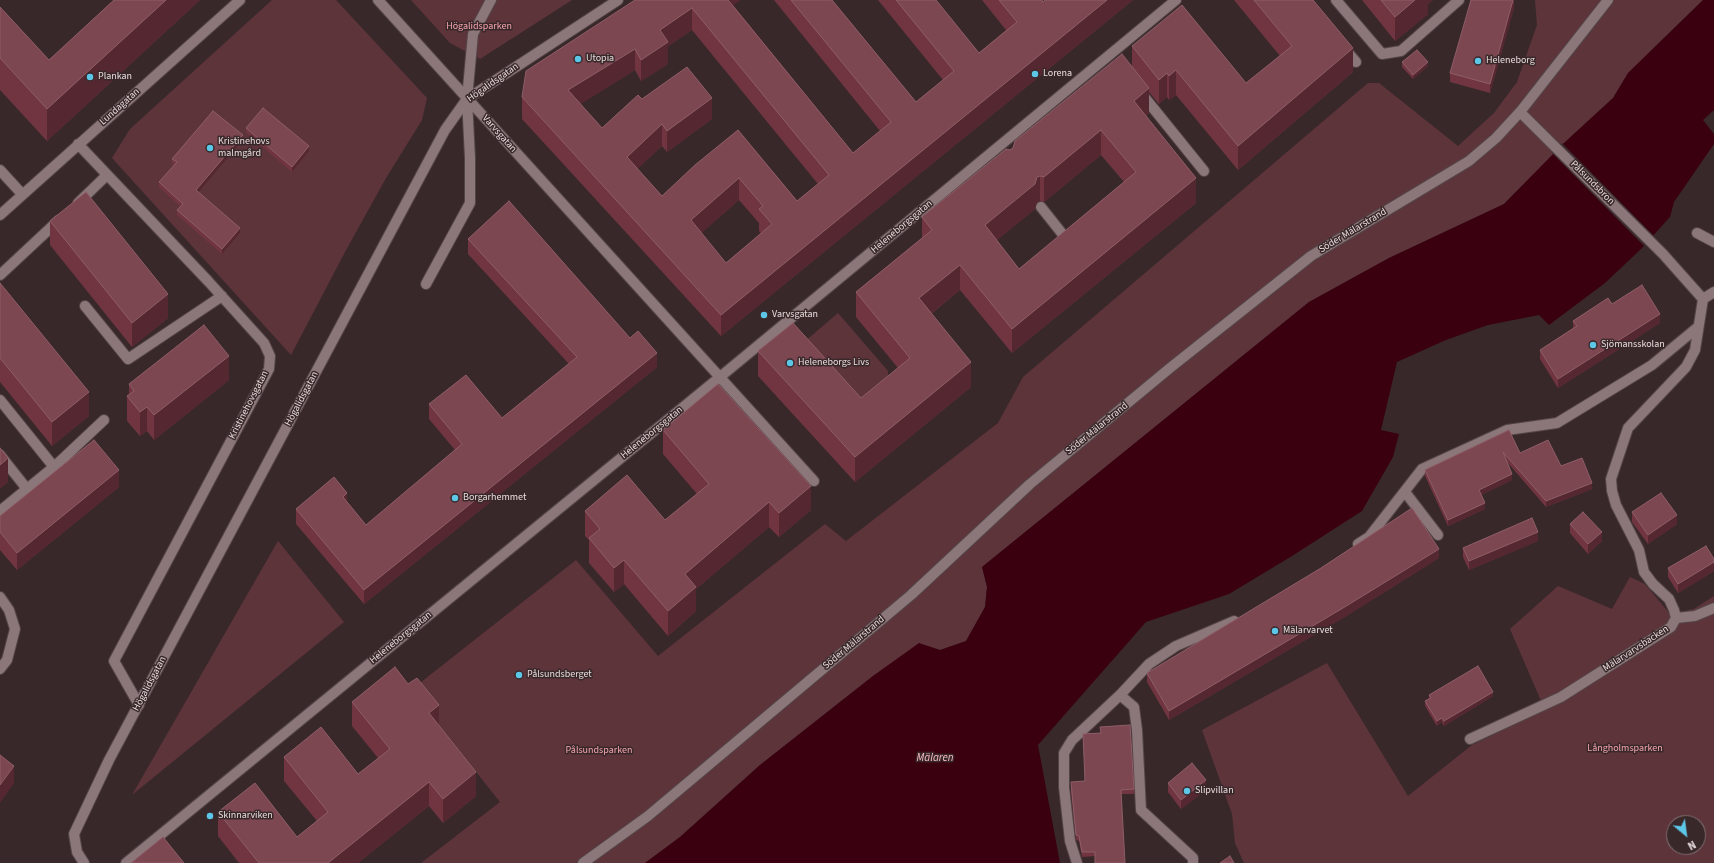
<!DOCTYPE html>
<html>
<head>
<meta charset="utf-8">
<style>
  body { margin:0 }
  #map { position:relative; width:1714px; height:863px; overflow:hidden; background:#39282a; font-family:"Source Sans 3",sans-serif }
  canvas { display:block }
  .north { position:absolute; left:1666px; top:815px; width:40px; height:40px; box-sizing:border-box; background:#39282a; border:1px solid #7f7072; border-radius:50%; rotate:151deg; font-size:11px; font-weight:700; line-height:16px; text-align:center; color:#e8dcdd }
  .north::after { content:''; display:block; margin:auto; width:14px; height:18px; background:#5cc7e7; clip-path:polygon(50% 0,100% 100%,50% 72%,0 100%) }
</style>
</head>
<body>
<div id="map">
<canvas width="1714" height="863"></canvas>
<div class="north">N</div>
</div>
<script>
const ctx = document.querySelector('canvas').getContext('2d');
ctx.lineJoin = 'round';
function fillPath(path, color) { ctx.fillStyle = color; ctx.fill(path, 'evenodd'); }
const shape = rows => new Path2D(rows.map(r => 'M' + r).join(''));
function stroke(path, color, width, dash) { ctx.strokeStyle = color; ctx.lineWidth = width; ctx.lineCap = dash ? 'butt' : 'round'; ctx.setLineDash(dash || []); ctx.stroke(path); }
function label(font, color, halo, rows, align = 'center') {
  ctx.font = font + ' "Source Sans 3",sans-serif'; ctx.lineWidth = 3; ctx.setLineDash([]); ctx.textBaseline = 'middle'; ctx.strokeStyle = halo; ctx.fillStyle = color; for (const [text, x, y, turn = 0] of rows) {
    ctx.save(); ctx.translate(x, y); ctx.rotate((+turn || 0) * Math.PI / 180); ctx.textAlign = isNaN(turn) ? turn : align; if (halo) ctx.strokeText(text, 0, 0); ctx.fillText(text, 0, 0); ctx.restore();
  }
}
const green = shape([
  [272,0,336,0,427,98,422,120,386,178,345,252,291,355,112,158,130,129],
  [411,0,572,0,480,59,450,43],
  [1535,0,1703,0,1628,73,1613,98,1564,143,1504,204,1389,258,1309,302,982,567,987,587,985,607,966,641,940,650,919,644,873,676,760,765,680,837,645,863,421,863,500,802,411,690,576,560,658,656,825,524,846,541,998,423,1023,377,1368,83,1379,83,1458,146,1494,113,1517,82,1537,25],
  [838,313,888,371,888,376,859,401,803,343],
  [278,541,344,622,132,795],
  [1630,577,1645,584,1670,614,1694,609,1714,596,1714,863,1244,863,1235,843,1232,814,1202,730,1327,663,1408,796,1472,745,1545,710,1510,629,1558,586,1612,609],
  [1674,823,1698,823,1698,847,1674,847]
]);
const water = shape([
  [1703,0,1714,0,1714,110,1703,120,1714,134,1714,144,1674,202,1670,217,1641,249,1605,283,1549,325,1539,315,1488,325,1446,340,1397,362,1381,430,1399,434,1393,457,1362,511,1292,556,1229,594,1146,622,1038,745,1060,863,645,863,680,837,760,765,873,676,919,643,940,650,966,641,985,607,987,587,982,567,1309,302,1389,258,1504,204,1564,143,1613,98,1628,73]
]);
const pier = shape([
  [1562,143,1655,237,1645,247,1552,153]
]);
const minor = shape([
  [378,0,814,481],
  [1336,0,1382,54,1401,51,1459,0],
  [1344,48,1356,62],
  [1141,93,1204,171],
  [78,144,208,281,264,343,270,356,269,369,114,661,139,705],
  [0,170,22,194],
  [78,203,107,175],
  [1041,207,1064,236],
  [0,215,240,0],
  [1697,233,1714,242],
  [0,275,59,220],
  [426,284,470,203,470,158,467,99,473,34,491,0],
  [1703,299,1714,292],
  [85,306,128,359,222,296],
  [0,400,54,467,0,511],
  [0,455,27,489],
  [54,467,104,420],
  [1405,492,1438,535],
  [1358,544,1369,537,1422,469,1507,430,1557,423,1652,365,1698,327],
  [0,597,9,610,15,629,7,660,0,669],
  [1676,618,1695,616,1714,608],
  [1470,739,1561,697,1671,627,1676,618,1674,610,1669,599,1653,584,1644,572,1639,550,1616,505,1612,491,1611,479,1628,428,1686,367,1695,350,1703,299,1663,254,1520,112],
  [84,863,77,852,74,834,109,760,445,130,467,99,618,0],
  [126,863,720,377,1176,0],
  [583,863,648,816,911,595,1030,484,1170,368,1311,256,1469,161,1496,138,1520,112,1608,0],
  [1077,863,1070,841,1064,787,1064,753,1072,740,1120,695],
  [1193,863,1193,858,1141,810,1137,730,1134,707,1120,695,1149,664,1176,646,1234,621]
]);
const wall = shape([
  [114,0,200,0,47,141,0,90,0,7,49,60],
  [635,0,733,5,853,153,880,131,774,0,832,0,916,102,943,80,878,0,936,0,979,53,1006,30,982,0,1042,0,1043,2,1045,0,1133,0,721,336,522,119,522,97],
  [692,30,818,184,797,201,738,130,662,196,637,169,662,146,667,152,712,119,642,99,602,128,580,104,635,70,641,81,668,64,668,46],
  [739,200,759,223,759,231,761,233,726,263,701,233],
  [1234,0,1313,0,1353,72,1238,170,1176,95,1169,100,1167,97,1159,104,1149,92,1149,113,1146,116,1196,203,1012,353,960,290,931,314,971,387,855,482,758,376,758,351,861,398,898,368,856,317,856,292,922,238,922,217,1010,150,1013,148,1132,66,1132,46,1246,83,1280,56],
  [1101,155,1124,182,1019,269,997,240,1035,209,1037,202,1040,201,1044,202],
  [1362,0,1433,0,1428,4,1428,14,1395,41],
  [1514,0,1514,8,1490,93,1450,82,1450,73],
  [1402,62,1428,66,1413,79,1402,67],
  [246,128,309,151,292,172,246,133],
  [243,140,198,192,240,233,222,254,177,215,177,210,180,206,159,187,159,182,174,165,172,163,172,159],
  [50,221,168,318,132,347,50,245],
  [468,239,657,367,364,604,296,524,296,509,347,503,366,525,455,450,429,419,429,404,502,418,569,364,468,254],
  [0,283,89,416,52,446,0,382],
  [1612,304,1660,323,1558,388,1540,359,1540,350,1573,328,1573,321],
  [229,380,154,440,147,431,140,436,127,421,127,396,129,395,129,384],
  [663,430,811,510,779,537,769,527,696,589,696,611,668,636,624,584,614,592,589,563,589,540,585,536,585,511,665,520,697,494,663,454],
  [1509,430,1520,453,1561,466,1592,489,1546,507,1508,463,1512,480,1481,495,1485,509,1448,526,1425,476,1425,470],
  [119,487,17,570,0,550,0,516],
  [1632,512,1677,524,1648,544,1632,522],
  [1570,524,1602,541,1588,554,1570,533],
  [1538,541,1469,570,1463,557,1463,548],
  [1439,558,1343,618,1169,720,1147,682,1147,673],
  [1714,559,1714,571,1678,593,1668,577,1668,568],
  [1429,695,1493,696,1444,726,1442,722,1437,726,1425,706,1425,701,1429,698],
  [352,702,439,725,476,796,443,823,429,806,358,863,239,863,218,836,218,812,297,837,317,821,284,781,284,757,358,774,378,758,352,726],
  [1071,782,1134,789,1134,794,1121,794,1095,856,1082,857,1079,841,1076,840,1071,793],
  [1168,783,1206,790,1181,809,1168,792]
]);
const shadedWall = shape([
  [166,0,200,0,47,141,47,109],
  [722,0,741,0,722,13],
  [1107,0,1133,0,721,336,721,315],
  [1415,0,1433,0,1428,4,1428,14,1395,41,1395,17],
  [1513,0,1514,8,1490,93,1490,84],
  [692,8,692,30,668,46,668,64,641,81,641,60,660,30],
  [1353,48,1353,72,1238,170,1238,146],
  [635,49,635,70,568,112,568,90],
  [1428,62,1428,66,1413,79,1413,75],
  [1176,70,1176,95,1169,100,1169,76],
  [1167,73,1167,97,1159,104,1159,80],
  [1149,88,1149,113,1134,126,1134,101],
  [712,98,712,119,667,152,667,131],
  [662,124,662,146,627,179,627,157],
  [1101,130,1101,155,1044,202,1044,177],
  [243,135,243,140,196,195,196,190],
  [309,146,309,151,292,172,292,167],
  [1040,176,1040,201,1037,202,1035,209,985,250,985,225,1037,177],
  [739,178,739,200,691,242,691,220],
  [1196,178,1196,203,1012,353,1012,329],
  [240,228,240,233,222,254,222,249],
  [960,265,960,290,919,323,919,298],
  [168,294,168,318,132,347,132,323],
  [1660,314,1660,323,1558,388,1558,379],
  [657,353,657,367,364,604,364,590],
  [229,356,229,380,154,440,154,415],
  [971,362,971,387,855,482,855,457],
  [89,392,89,416,52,446,52,422],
  [147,407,147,431,140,436,140,412],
  [8,458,8,482,0,489,0,465],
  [119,470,119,487,17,570,17,553],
  [1512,474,1512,480,1479,496,1479,490],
  [1592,483,1592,489,1546,507,1546,501],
  [811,486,811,510,779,537,779,513],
  [347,493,347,508,343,497],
  [769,502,769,527,696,589,696,611,668,636,668,611,685,574],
  [1485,503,1485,509,1448,526,1448,520],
  [1677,515,1677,524,1648,544,1648,535],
  [1538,532,1538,541,1469,570,1469,561],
  [1602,532,1602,541,1588,554,1588,544],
  [1439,549,1439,558,1343,618,1169,720,1169,711],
  [624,560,624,584,614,592,614,568],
  [1714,562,1714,571,1678,593,1678,584],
  [1493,692,1493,696,1444,726,1444,721],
  [439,705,439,729,429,713],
  [1442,718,1442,722,1437,726,1437,721],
  [14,766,14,783,0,803,0,785],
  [476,772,476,796,443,823,443,799],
  [1206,780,1206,790,1181,809,1181,800],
  [429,782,429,806,358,863,328,863]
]);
const building = shape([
  [114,0,166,0,47,109,0,58,0,7,49,60,114,0],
  [635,0,728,0,853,153,891,122,791,0,832,0,916,102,954,71,896,0,936,0,979,53,1017,22,999,0,1042,0,1043,2,1045,0,1107,0,721,315,522,97,526,71,635,0],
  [692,8,829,175,797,201,738,130,695,165,662,196,627,157,662,124,667,131,712,98,687,67,642,99,638,95,602,128,568,90,635,49,641,60,668,42,660,30,692,8],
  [739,178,763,206,759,209,772,224,726,263,691,220,739,178],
  [1254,0,1313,0,1353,48,1238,146,1176,70,1169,76,1167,73,1159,80,1132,46,1182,5,1246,83,1292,46,1254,0],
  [1381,0,1415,0,1395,17,1381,0],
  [1471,0,1513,0,1490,84,1450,73,1471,0],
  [1417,50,1428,62,1413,75,1402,62,1417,50],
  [1122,54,1149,88,1134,101,1196,178,1012,329,960,265,919,298,971,362,855,457,758,351,793,323,861,398,910,358,856,292,932,230,922,217,1006,149,1010,150,1013,148,1015,141,1122,54],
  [1101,130,1136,172,1019,269,985,225,1035,184,1037,177,1040,176,1044,177,1101,130],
  [263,108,309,146,292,167,246,128,263,108],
  [213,111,243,135,196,190,240,228,222,249,177,210,183,204,159,182,177,162,172,159,213,111],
  [86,192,168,294,132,323,50,221,86,192],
  [509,201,630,338,638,331,657,353,364,590,296,509,334,477,347,493,343,497,366,525,462,444,429,404,466,375,502,418,577,357,468,239,509,201],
  [0,283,89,392,52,422,0,358,0,283],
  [1642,285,1660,314,1558,379,1540,350,1577,326,1573,321,1608,298,1612,304,1642,285],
  [204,325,229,356,154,415,147,407,140,412,127,396,134,391,129,384,204,325],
  [718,384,811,486,779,513,769,502,685,574,696,587,668,611,624,560,614,568,589,538,600,529,585,511,627,475,665,520,709,484,663,430,718,384],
  [1509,430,1520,453,1548,440,1561,466,1582,458,1592,483,1546,501,1503,452,1512,474,1479,490,1485,503,1448,520,1425,470,1509,430],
  [94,440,119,470,17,553,0,532,0,516,94,440],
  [0,448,8,458,0,465,0,448],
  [1661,493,1677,515,1648,535,1632,512,1661,493],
  [1412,508,1439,549,1343,608,1169,711,1147,673,1321,568,1412,508],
  [1583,512,1602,532,1588,544,1570,524,1583,512],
  [1532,518,1538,532,1469,561,1463,548,1532,518],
  [1706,546,1714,559,1714,562,1678,584,1668,568,1706,546],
  [1478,666,1493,692,1444,721,1442,718,1437,721,1425,701,1431,698,1429,695,1478,666],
  [395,667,408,684,417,678,439,705,429,713,476,772,443,799,429,782,328,863,259,863,218,812,255,783,297,837,328,812,284,757,321,727,358,774,390,749,352,702,395,667],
  [1130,725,1134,789,1121,790,1125,863,1095,863,1095,852,1082,852,1079,836,1076,835,1071,782,1085,781,1083,734,1101,733,1100,727,1130,725],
  [0,755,14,766,0,785,0,755],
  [1192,763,1206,780,1181,800,1168,783,1192,763],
  [163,837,184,863,131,863,163,837],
  [1230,856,1234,863,1220,863,1230,856]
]);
const markers = [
  [578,59,4,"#5cc7e7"],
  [1478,61,4,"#5cc7e7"],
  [1035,74,4,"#5cc7e7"],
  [90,77,4,"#5cc7e7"],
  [210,148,4,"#5cc7e7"],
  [764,315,4,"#5cc7e7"],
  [1593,345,4,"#5cc7e7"],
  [790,363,4,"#5cc7e7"],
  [455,498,4,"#5cc7e7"],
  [1275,631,4,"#5cc7e7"],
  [519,675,4,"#5cc7e7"],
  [1187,791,4,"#5cc7e7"],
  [210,816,4,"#5cc7e7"]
];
const parkNames = [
  ["Högalidsparken",479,27],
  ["Långholmsparken",1625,749],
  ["Pålsundsparken",599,751]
];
const poiNames = [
  ["Utopia",586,59],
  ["Heleneborg",1486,61],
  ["Lorena",1043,74],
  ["Plankan",98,77],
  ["Kristinehovs",218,142],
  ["malmgård",218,154],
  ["Varvsgatan",772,315],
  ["Sjömansskolan",1601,345],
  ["Heleneborgs Livs",798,363],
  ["Borgarhemmet",463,498],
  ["Mälarvarvet",1283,631],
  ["Pålsundsberget",527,675],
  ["Slipvillan",1195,791],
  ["Skinnarviken",218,816]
];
const streetNames = [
  ["Högalidsgatan",493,83,-35],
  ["Lundagatan",120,107,-42],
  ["Varvsgatan",499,134,48],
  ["Pålsundsbron",1592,183,45],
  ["Heleneborgsgatan",902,227,-40],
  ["Söder Mälarstrand",1353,231,-31],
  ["Högalidsgatan",302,399,-62],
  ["Kristinehovsgatan",249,405,-63],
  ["Söder Mälarstrand",1097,429,-39],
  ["Heleneborgsgatan",652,433,-39],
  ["Heleneborgsgatan",401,638,-39],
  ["Söder Mälarstrand",854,643,-40],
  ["Mälarvarvsbacken",1636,649,-33],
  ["Högalidsgatan",150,684,-62]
];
const waterNames = [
  ["Mälaren",935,759]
];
fillPath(green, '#5e343b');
fillPath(water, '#3a0010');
fillPath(pier, '#39282a');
stroke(minor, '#534547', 12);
stroke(minor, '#8b7679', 10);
fillPath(wall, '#703541');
fillPath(shadedWall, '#552831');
fillPath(building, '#7d4752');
stroke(building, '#8e5e67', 1);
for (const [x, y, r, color] of markers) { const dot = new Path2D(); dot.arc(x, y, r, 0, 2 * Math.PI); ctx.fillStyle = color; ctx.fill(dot); stroke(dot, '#39282a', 1.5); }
label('10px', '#f6a5b0', '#39282a', parkNames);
label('10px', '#e8dcdd', '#39282a', poiNames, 'left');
label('10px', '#e8dcdd', '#39282a', streetNames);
label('italic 11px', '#fabcc4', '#39282a', waterNames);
</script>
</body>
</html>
